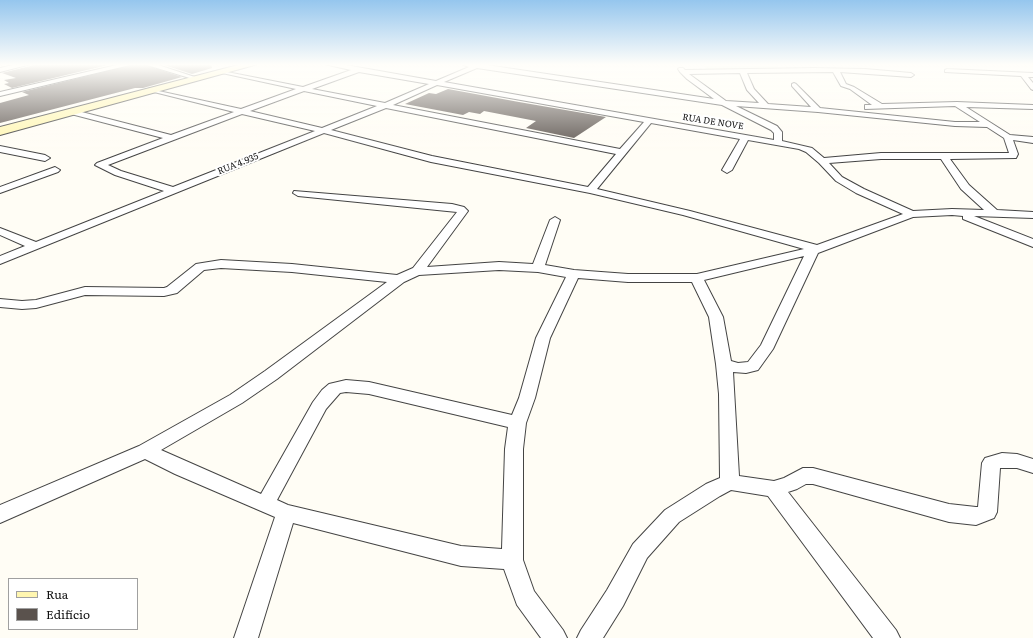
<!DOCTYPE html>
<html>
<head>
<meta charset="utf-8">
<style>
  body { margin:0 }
  #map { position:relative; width:1033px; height:638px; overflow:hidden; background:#fffdf5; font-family:Literata,serif }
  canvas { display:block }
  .legend { position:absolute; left:8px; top:578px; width:130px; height:52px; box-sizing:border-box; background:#fff; border:1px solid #a0a0a0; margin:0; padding:5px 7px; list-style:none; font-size:12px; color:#111 }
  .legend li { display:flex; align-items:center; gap:8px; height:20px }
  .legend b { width:20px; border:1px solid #a0a0a0 }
</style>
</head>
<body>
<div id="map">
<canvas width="1033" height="638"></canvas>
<ul class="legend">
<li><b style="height:5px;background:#fff6b0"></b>Rua</li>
<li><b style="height:11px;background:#5a524d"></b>Edifício</li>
</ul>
</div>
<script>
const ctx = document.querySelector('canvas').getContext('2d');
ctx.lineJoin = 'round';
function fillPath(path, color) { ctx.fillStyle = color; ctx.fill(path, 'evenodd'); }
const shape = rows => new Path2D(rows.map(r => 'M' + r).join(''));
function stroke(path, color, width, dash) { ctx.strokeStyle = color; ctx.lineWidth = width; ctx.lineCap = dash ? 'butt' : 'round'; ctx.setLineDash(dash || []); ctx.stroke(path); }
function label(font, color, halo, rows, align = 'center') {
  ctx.font = font + ' Literata,serif'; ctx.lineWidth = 4; ctx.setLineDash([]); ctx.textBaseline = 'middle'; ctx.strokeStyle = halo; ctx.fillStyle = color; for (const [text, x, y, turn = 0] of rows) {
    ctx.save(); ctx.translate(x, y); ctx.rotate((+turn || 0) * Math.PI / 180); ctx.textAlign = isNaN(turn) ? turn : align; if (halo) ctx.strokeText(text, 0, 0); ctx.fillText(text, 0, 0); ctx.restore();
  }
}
const pitch = shape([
  [702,64,775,64,784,72,708,72]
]);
const building = shape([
  [38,64,112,64,12,88,4,84,9,83,4,80,16,78,2,73],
  [135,64,143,64,182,77,143,88,135,88,0,123,0,103,29,95,22,92],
  [161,64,211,64,212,68,192,74],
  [448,89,519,102,606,117,574,138,526,128,536,121,484,111,480,114,469,112,463,115,405,104,429,93,436,94]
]);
const street = shape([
  [17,64,31,64,0,72,0,68,17,64],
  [121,64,134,64,0,96,0,92,121,64],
  [144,64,155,64,201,79,196,80,144,64],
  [324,64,340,64,436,81,469,67,461,64,480,64,714,99,687,79,680,72,678,69,679,68,683,68,685,70,814,68,865,69,911,73,914,75,911,77,840,72,846,84,854,87,882,104,957,102,1033,105,1033,109,966,107,1010,135,1033,137,1033,143,1013,140,1018,154,1016,158,950,159,969,185,997,210,1033,212,1033,218,974,216,1033,239,1033,247,963,219,963,216,952,215,913,217,818,253,773,349,758,370,746,373,733,372,739,476,774,481,784,478,803,468,813,468,949,504,976,507,978,507,982,463,985,458,1002,453,1017,454,1033,459,1033,473,1017,468,1000,468,997,512,994,518,976,525,949,522,813,484,806,484,797,489,788,492,896,630,900,638,873,638,768,496,731,490,720,496,679,522,647,558,623,606,603,638,577,638,581,630,607,590,633,544,665,510,706,484,720,478,719,394,716,364,709,317,692,282,628,282,578,278,550,338,535,398,526,423,523,449,523,560,534,591,563,630,567,638,541,638,517,605,504,569,461,566,293,523,258,638,234,638,275,517,175,474,145,459,0,523,0,505,139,446,230,395,265,371,387,282,292,272,221,268,204,270,177,293,164,296,85,295,36,308,22,309,0,307,0,299,22,301,36,300,85,287,164,288,167,287,196,264,221,260,292,264,397,275,413,268,457,212,298,196,293,193,294,191,452,204,464,207,468,211,427,267,499,262,533,264,550,220,555,217,560,220,545,265,574,270,628,274,697,274,804,249,683,215,590,193,431,162,324,133,0,264,0,256,25,246,0,235,0,228,36,242,164,191,115,175,95,165,97,163,163,138,71,114,71,110,74,110,171,135,234,112,154,92,154,90,241,109,296,89,222,73,222,71,303,87,351,70,324,64],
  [477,68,722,105,771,130,774,133,774,140,444,82,477,68],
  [359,72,429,84,385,103,312,89,359,72],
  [833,72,841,86,850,89,872,105,865,105,865,109,955,106,980,122,955,122,820,108,796,84,794,83,792,84,792,86,811,107,768,104,754,89,747,73,833,72],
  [740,73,747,90,759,103,726,101,689,74,740,73],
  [437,85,644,122,620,149,393,105,437,85],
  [304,91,377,106,322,128,250,111,304,91],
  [736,106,818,112,955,126,987,127,1004,138,1009,153,881,153,824,158,812,148,782,141,782,132,777,126,736,106],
  [386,108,616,154,588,187,432,156,331,130,386,108],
  [242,114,315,131,173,187,121,171,108,165,242,114],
  [651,123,740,139,722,170,727,173,732,170,748,140,799,149,806,152,819,163,836,181,856,193,903,214,817,245,690,211,597,189,651,123],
  [881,159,941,159,961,189,984,210,952,209,913,211,864,189,842,177,829,163,881,159],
  [804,256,761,345,748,362,738,363,731,361,723,317,704,280,804,256],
  [499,270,538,272,566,277,536,338,519,398,512,415,369,382,346,380,329,384,322,390,313,402,261,494,161,450,242,403,277,379,404,282,419,275,499,270],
  [346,392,369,394,508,427,505,449,502,549,461,546,288,505,277,500,326,409,340,393,346,392],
  [947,69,1033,73,1033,77,1028,77,1033,83,1033,90,1031,89,1021,76,945,72,945,70,947,69],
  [0,146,45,155,50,158,45,161,0,152,0,146],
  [55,167,60,170,58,172,0,193,0,187,55,167]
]);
const secondary = shape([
  [242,64,258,64,0,135,0,127,242,64]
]);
const farStreetnames = [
  ["RUA DE NOVE",713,122,9],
  ["RUA 4.935",238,164,-22]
];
fillPath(pitch, '#e6f2cf');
fillPath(building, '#5a524d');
stroke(street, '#444', 2);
stroke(secondary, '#333', 2);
fillPath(street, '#fff');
fillPath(secondary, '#fff6b0');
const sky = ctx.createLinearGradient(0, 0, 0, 154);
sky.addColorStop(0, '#95c6ee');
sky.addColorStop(0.42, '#fffefa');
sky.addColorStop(1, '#fffefa00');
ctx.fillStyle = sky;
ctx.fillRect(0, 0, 1033, 154);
label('9px', '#111', '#fff', farStreetnames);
</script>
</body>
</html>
